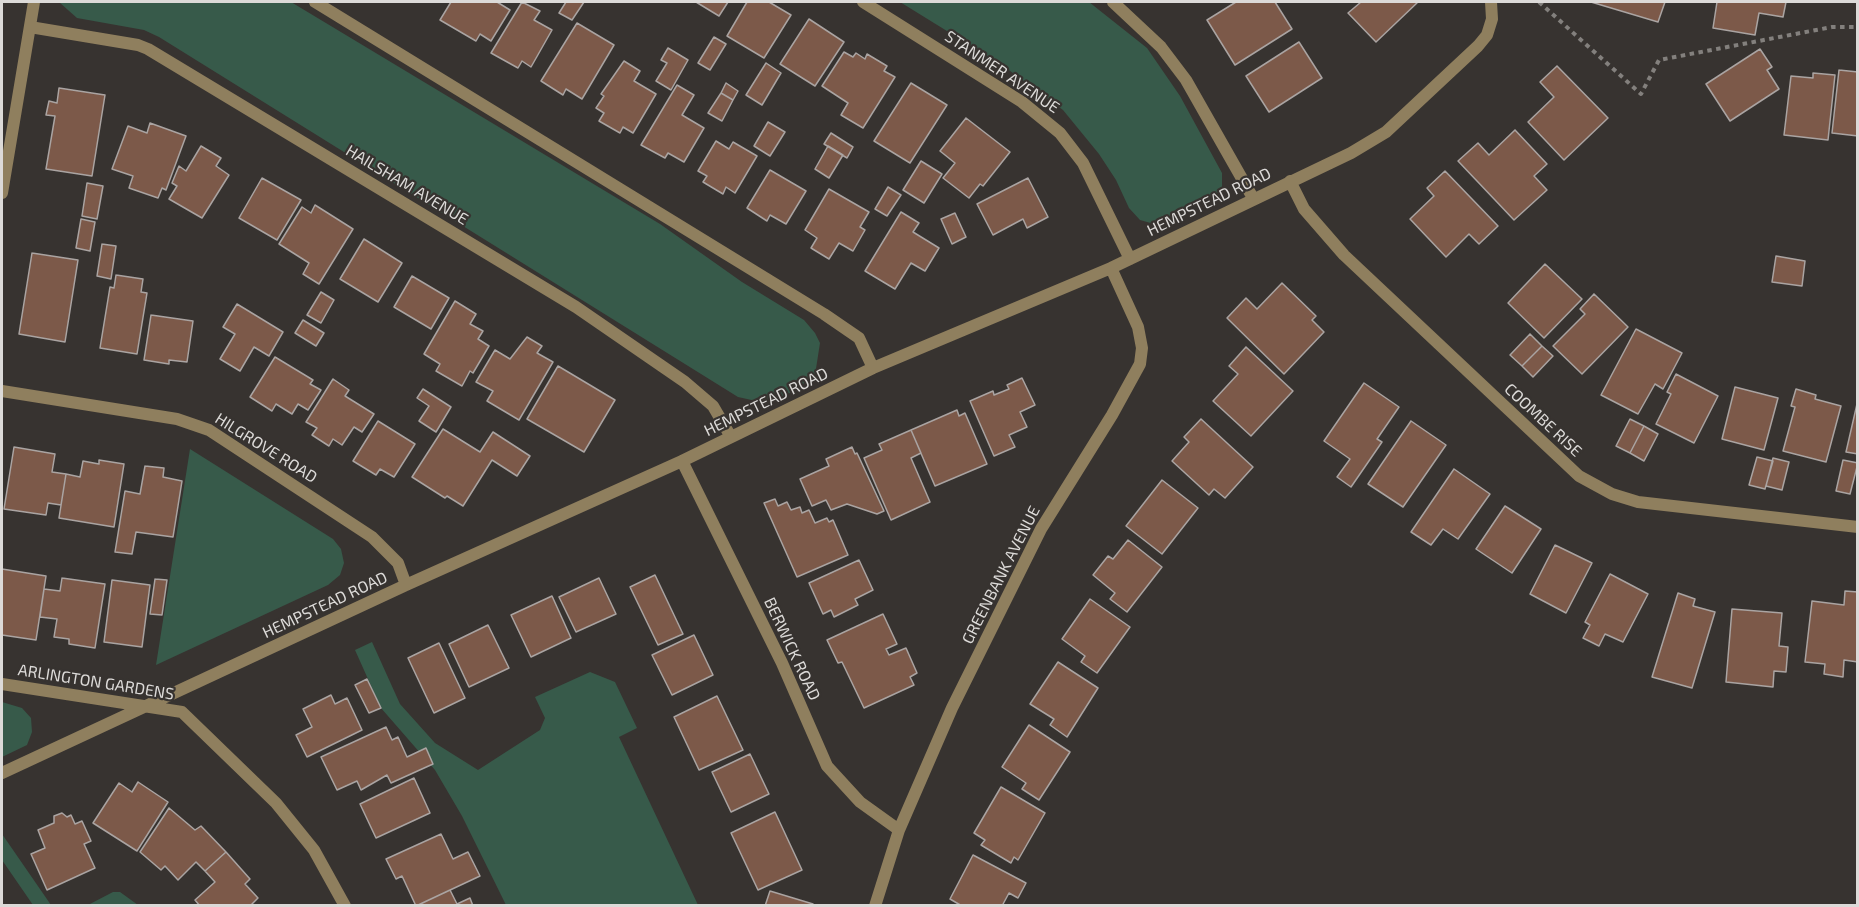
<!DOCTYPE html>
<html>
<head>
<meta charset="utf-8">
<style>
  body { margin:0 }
  #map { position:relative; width:1859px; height:907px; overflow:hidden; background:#373330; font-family:"Exo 2",sans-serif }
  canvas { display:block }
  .frame { position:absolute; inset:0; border:3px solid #dcdad8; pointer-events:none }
</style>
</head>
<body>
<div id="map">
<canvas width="1859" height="907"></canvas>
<div class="frame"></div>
</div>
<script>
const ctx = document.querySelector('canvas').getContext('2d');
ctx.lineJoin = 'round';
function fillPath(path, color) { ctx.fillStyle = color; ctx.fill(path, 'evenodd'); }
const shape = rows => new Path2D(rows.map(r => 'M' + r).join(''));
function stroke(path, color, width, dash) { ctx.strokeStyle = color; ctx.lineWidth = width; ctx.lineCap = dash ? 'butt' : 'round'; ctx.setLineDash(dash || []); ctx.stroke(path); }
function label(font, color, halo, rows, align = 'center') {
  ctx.font = font + ' "Exo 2",sans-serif'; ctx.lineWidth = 4.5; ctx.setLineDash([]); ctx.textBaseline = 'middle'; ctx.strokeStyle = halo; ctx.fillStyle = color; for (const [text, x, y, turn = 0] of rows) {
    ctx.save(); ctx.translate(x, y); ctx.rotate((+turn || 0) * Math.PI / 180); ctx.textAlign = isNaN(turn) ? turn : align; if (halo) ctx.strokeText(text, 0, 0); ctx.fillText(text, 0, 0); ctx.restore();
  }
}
const green = shape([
  [59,2,291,2,660,224,742,282,804,320,815,333,820,343,815,375,792,392,765,403,738,397,159,37,144,30,77,18],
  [900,2,1089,2,1147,48,1180,96,1222,173,1222,191,1154,224,1140,220,1129,208,1116,180,1099,154,1063,110,1002,65],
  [190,449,333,539,341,549,344,563,340,575,328,585,156,665],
  [372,642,400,704,435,743,478,770,540,730,545,718,535,697,590,672,615,682,637,728,619,737,698,905,506,905,462,816,435,770,381,708,355,650],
  [2,702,22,708,31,718,32,732,27,745,2,757],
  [2,834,51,905,33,905,2,860],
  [113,892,120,892,138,905,88,905]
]);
const building = shape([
  [451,2,497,2,510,10,491,41,480,34,476,41,440,20,451,2],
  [522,2,540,11,534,20,552,30,531,67,522,61,518,68,491,53,522,2],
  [566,2,584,2,572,20,559,13,566,2],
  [696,2,728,2,719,16,696,2],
  [747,2,769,2,791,15,764,58,727,36,747,2],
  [1236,2,1275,2,1292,29,1235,65,1207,20,1236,2],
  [1361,2,1418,2,1376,42,1348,13,1361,2],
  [1591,2,1665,2,1658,22,1591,2],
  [1717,2,1786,2,1783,17,1759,13,1755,35,1713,28,1717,2],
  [809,19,844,42,815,86,780,64,809,19],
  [577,23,614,45,582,99,566,89,563,95,541,81,577,23],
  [714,37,726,44,710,70,698,63,714,37],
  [1299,42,1322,78,1269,112,1246,76,1299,42],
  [668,48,688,60,671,90,656,81,667,63,661,60,668,48],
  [1760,49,1772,67,1767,70,1779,89,1730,121,1706,84,1760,49],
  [844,52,853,57,856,53,865,59,867,54,887,66,884,71,895,77,863,128,841,115,848,103,822,86,844,52],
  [624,61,640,71,634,81,656,94,633,133,623,127,620,133,599,121,604,113,596,108,604,96,601,94,624,61],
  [766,63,781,73,762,105,746,95,766,63],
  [1557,66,1608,118,1564,160,1528,122,1554,97,1540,82,1557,66],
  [1839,70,1858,72,1858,136,1832,133,1839,70],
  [1813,73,1835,75,1828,140,1784,135,1791,76,1813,78,1813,73],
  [726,83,738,91,733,100,721,93,726,83],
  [911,83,947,105,910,163,874,141,911,83],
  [677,85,694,95,682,115,704,128,684,162,668,153,665,158,641,145,677,85],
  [59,88,105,95,92,176,46,169,55,116,46,115,49,101,57,103,59,88],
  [721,93,733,100,722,121,708,113,721,93],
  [966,118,1010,152,983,186,980,184,969,198,943,178,955,163,940,151,966,118],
  [768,122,785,132,770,156,754,146,768,122],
  [150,123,186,136,166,190,162,188,158,198,129,188,133,176,112,169,128,126,147,133,150,123],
  [1515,130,1547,164,1534,176,1547,190,1514,220,1458,161,1478,143,1489,155,1515,130],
  [831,133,853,147,847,158,824,144,831,133],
  [716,141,729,149,733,142,757,156,735,193,726,187,723,194,703,182,707,176,698,171,716,141],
  [201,146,221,158,216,166,229,175,202,218,169,199,177,186,172,183,179,166,186,171,201,146],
  [828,146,843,155,829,178,815,169,828,146],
  [921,161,942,174,924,203,903,190,921,161],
  [770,170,806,191,786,224,770,215,767,221,747,208,770,170],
  [1445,171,1498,226,1479,244,1469,234,1446,257,1410,219,1434,196,1427,188,1445,171],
  [262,178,301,200,277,240,239,218,262,178],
  [1028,178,1048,217,1027,228,1023,219,993,235,977,204,1028,178],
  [87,183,103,186,97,219,82,216,87,183],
  [888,187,901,195,887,216,875,209,888,187],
  [829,189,869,212,860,227,865,230,853,251,839,243,829,259,811,248,817,238,805,230,829,189],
  [315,205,353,229,319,284,303,274,309,263,279,244,302,207,311,213,315,205],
  [901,212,919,223,913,232,939,248,925,271,911,263,895,289,865,271,901,212],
  [955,213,966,237,952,244,941,219,955,213],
  [81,219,95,222,90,251,76,248,81,219],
  [364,239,402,263,378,302,340,279,364,239],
  [102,244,116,246,111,279,97,276,102,244],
  [32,253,78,260,65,342,19,334,32,253],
  [1776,256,1805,261,1802,286,1772,282,1776,256],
  [1545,264,1582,299,1544,338,1508,303,1545,264],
  [116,275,143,279,141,292,147,293,137,354,100,348,110,287,114,288,116,275],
  [412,276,449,298,431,329,394,307,412,276],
  [1282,283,1316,316,1312,320,1324,332,1284,374,1227,318,1246,298,1257,309,1282,283],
  [321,292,334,300,321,323,307,315,321,292],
  [1594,294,1628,327,1582,374,1553,346,1585,314,1580,309,1594,294],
  [455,301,476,314,470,324,483,331,478,339,489,346,473,373,470,371,462,386,436,371,440,364,424,354,455,301],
  [237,304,283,332,269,356,254,347,240,371,220,359,235,334,223,327,237,304],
  [151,315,193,321,187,362,169,360,169,364,144,360,151,315],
  [303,320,324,333,316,346,295,333,303,320],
  [1636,329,1682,353,1663,389,1655,384,1638,414,1601,395,1636,329],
  [1530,334,1542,346,1522,366,1510,355,1530,334],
  [527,337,542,346,537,353,553,362,519,420,487,401,493,391,476,382,495,350,510,359,527,337],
  [1542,346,1553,356,1533,377,1522,366,1542,346],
  [1246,347,1293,391,1251,436,1213,401,1238,374,1229,366,1246,347],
  [275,357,313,380,310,384,321,390,308,410,298,404,292,414,276,404,272,411,250,397,275,357],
  [558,366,615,400,584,452,527,419,558,366],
  [1676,374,1718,396,1694,443,1656,424,1671,394,1667,392,1676,374],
  [1022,378,1035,405,1020,412,1027,427,1009,435,1015,447,994,456,970,401,993,391,994,395,1009,389,1007,385,1022,378],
  [333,379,349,390,345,396,374,414,362,432,354,427,342,445,333,439,329,446,312,435,317,428,306,422,333,379],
  [1364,383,1399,407,1377,439,1382,442,1351,487,1337,477,1350,459,1324,441,1364,383],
  [1735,387,1778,398,1764,450,1722,439,1735,387],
  [423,389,451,407,436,432,419,421,429,406,417,398,423,389],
  [1796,389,1816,395,1815,399,1841,406,1826,462,1783,451,1795,407,1791,406,1796,389],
  [1857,404,1858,404,1858,454,1846,452,1857,404],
  [957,410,959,416,965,413,987,464,935,486,911,430,957,410],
  [1201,419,1253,467,1225,498,1214,489,1209,495,1172,461,1189,442,1184,437,1201,419],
  [1630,419,1644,426,1630,453,1616,446,1630,419],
  [378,421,415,444,394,477,380,469,376,475,353,461,378,421],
  [1411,421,1446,445,1403,507,1368,484,1411,421],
  [1644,426,1658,434,1644,461,1630,453,1644,426],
  [443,429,480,452,493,432,530,456,517,476,492,460,463,506,447,496,445,498,412,477,443,429],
  [911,430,921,453,911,458,930,502,891,520,864,458,882,450,879,444,911,430],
  [14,447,55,454,52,472,66,474,61,505,48,503,46,515,4,509,14,447],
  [852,447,855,454,857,453,884,511,877,514,847,504,831,510,826,500,812,506,800,479,829,466,826,459,852,447],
  [1757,457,1773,461,1765,489,1749,485,1757,457],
  [1773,458,1789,462,1782,490,1766,486,1773,458],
  [99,460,124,464,114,527,59,518,66,474,80,477,83,461,99,464,99,460],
  [1843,460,1858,463,1850,494,1836,491,1843,460],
  [145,466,164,468,163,477,182,481,173,537,136,532,132,554,115,552,125,491,140,494,145,466],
  [1454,469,1490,494,1458,539,1443,529,1431,545,1411,532,1454,469],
  [1162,480,1198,508,1162,554,1126,526,1162,480],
  [775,499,778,506,787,502,791,510,800,507,802,513,809,510,815,523,827,518,829,522,833,520,848,555,797,577,764,503,775,499],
  [1505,506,1541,529,1512,573,1476,549,1505,506],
  [1128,540,1162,567,1127,612,1110,599,1115,593,1093,575,1108,556,1113,559,1128,540],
  [1555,545,1592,563,1566,613,1530,594,1555,545],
  [859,560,873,590,855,599,858,605,834,617,831,610,823,614,809,583,859,560],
  [2,569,46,576,36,640,2,635,2,569],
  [1610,574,1648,594,1623,642,1605,634,1599,646,1583,638,1590,625,1585,622,1610,574],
  [655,575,683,634,658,645,630,587,655,575],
  [62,578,105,584,95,648,69,644,69,639,54,637,57,619,40,617,44,589,60,591,62,578],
  [599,578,616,614,576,632,559,597,599,578],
  [155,579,167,580,162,615,150,614,155,579],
  [112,580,150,585,142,647,104,642,112,580],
  [1845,591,1858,592,1858,662,1844,660,1843,677,1824,674,1825,664,1805,662,1812,601,1844,605,1845,591],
  [1678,593,1695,599,1693,606,1715,612,1692,688,1652,677,1678,593],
  [552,596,571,638,531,657,511,615,552,596],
  [1090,599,1130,627,1097,673,1081,662,1085,656,1062,639,1090,599],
  [1732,609,1782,613,1779,646,1788,647,1786,672,1774,671,1773,687,1726,682,1732,609],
  [883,614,897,644,886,649,889,655,906,648,917,673,910,677,914,685,864,708,842,662,838,663,827,640,883,614],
  [488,625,509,668,469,687,449,644,488,625],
  [694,635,713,675,672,695,652,655,694,635],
  [439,643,465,698,434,713,408,658,439,643],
  [1058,662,1098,688,1067,737,1050,725,1054,719,1030,704,1058,662],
  [367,679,381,708,369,713,355,685,367,679],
  [331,695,335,704,347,698,362,730,307,757,296,735,312,727,303,709,331,695],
  [717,696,743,750,699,770,674,717,717,696],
  [1029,725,1070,752,1039,800,1022,789,1026,783,1002,767,1029,725],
  [386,727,392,740,398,737,407,757,426,748,433,764,391,783,387,775,361,790,357,781,337,790,321,757,386,727],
  [750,754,769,794,731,812,712,772,750,754],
  [414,778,430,813,376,838,360,804,414,778],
  [138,782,168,802,137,851,93,823,119,783,132,792,138,782],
  [1001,787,1045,813,1018,860,1014,857,1011,863,981,845,985,840,974,833,1001,787],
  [169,808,195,830,201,826,226,852,205,871,196,862,178,880,165,866,161,870,140,852,169,808],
  [775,812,802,870,758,890,731,833,775,812],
  [62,813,67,817,71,815,75,824,82,821,91,841,84,844,95,868,47,890,31,854,45,848,38,830,54,823,54,816,62,813],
  [441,834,453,859,468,852,480,876,416,906,402,876,396,879,386,859,441,834],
  [226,852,250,879,245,884,258,898,250,906,200,906,195,900,215,882,205,871,226,852],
  [973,855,1026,883,1018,898,1009,893,1002,906,962,906,950,899,973,855],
  [450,890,457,904,470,898,473,906,416,906,450,890],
  [770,891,813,904,813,906,765,906,770,891]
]);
const path = shape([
  [1539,2,1641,94,1659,60,1832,27,1858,27]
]);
const street = shape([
  [315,2,824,314,859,338,873,368],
  [863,2,1022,102,1060,133,1083,163,1130,259],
  [1113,2,1161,47,1186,80,1253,198],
  [30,27,138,45,148,49,576,307,685,382,713,406,731,437],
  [1290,181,1304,209,1344,255,1579,476,1612,494,1638,502,1858,527],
  [2,193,34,2],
  [2,391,177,419,209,430,372,537,398,563,406,585],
  [682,461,782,663,827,766,860,802,899,830],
  [2,684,182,712,276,803,314,850,345,906],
  [2,773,406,585,682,461,873,368,1111,268,1351,153,1386,132,1478,46,1487,35,1492,19,1491,2],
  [875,906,899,830,952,708,1041,529,1112,415,1140,364,1142,348,1138,327,1111,268]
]);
const streetNames = [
  ["STANMER AVENUE",1002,72,34],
  ["HAILSHAM AVENUE",407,185,31],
  ["HEMPSTEAD ROAD",1209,202,-26],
  ["HEMPSTEAD ROAD",766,402,-26],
  ["COOMBE RISE",1543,420,43],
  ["HILGROVE ROAD",266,448,32],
  ["GREENBANK AVENUE",1001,575,-63],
  ["HEMPSTEAD ROAD",325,605,-25],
  ["BERWICK ROAD",792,649,65],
  ["ARLINGTON GARDENS",96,682,9]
];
fillPath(green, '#375a4a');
fillPath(building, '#7c5949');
stroke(building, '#aaa4a2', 1.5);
stroke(path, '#83807d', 4, [4.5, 4.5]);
stroke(street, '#8f7f5e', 12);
label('16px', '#dcdad8', '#373330', streetNames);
</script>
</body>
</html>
